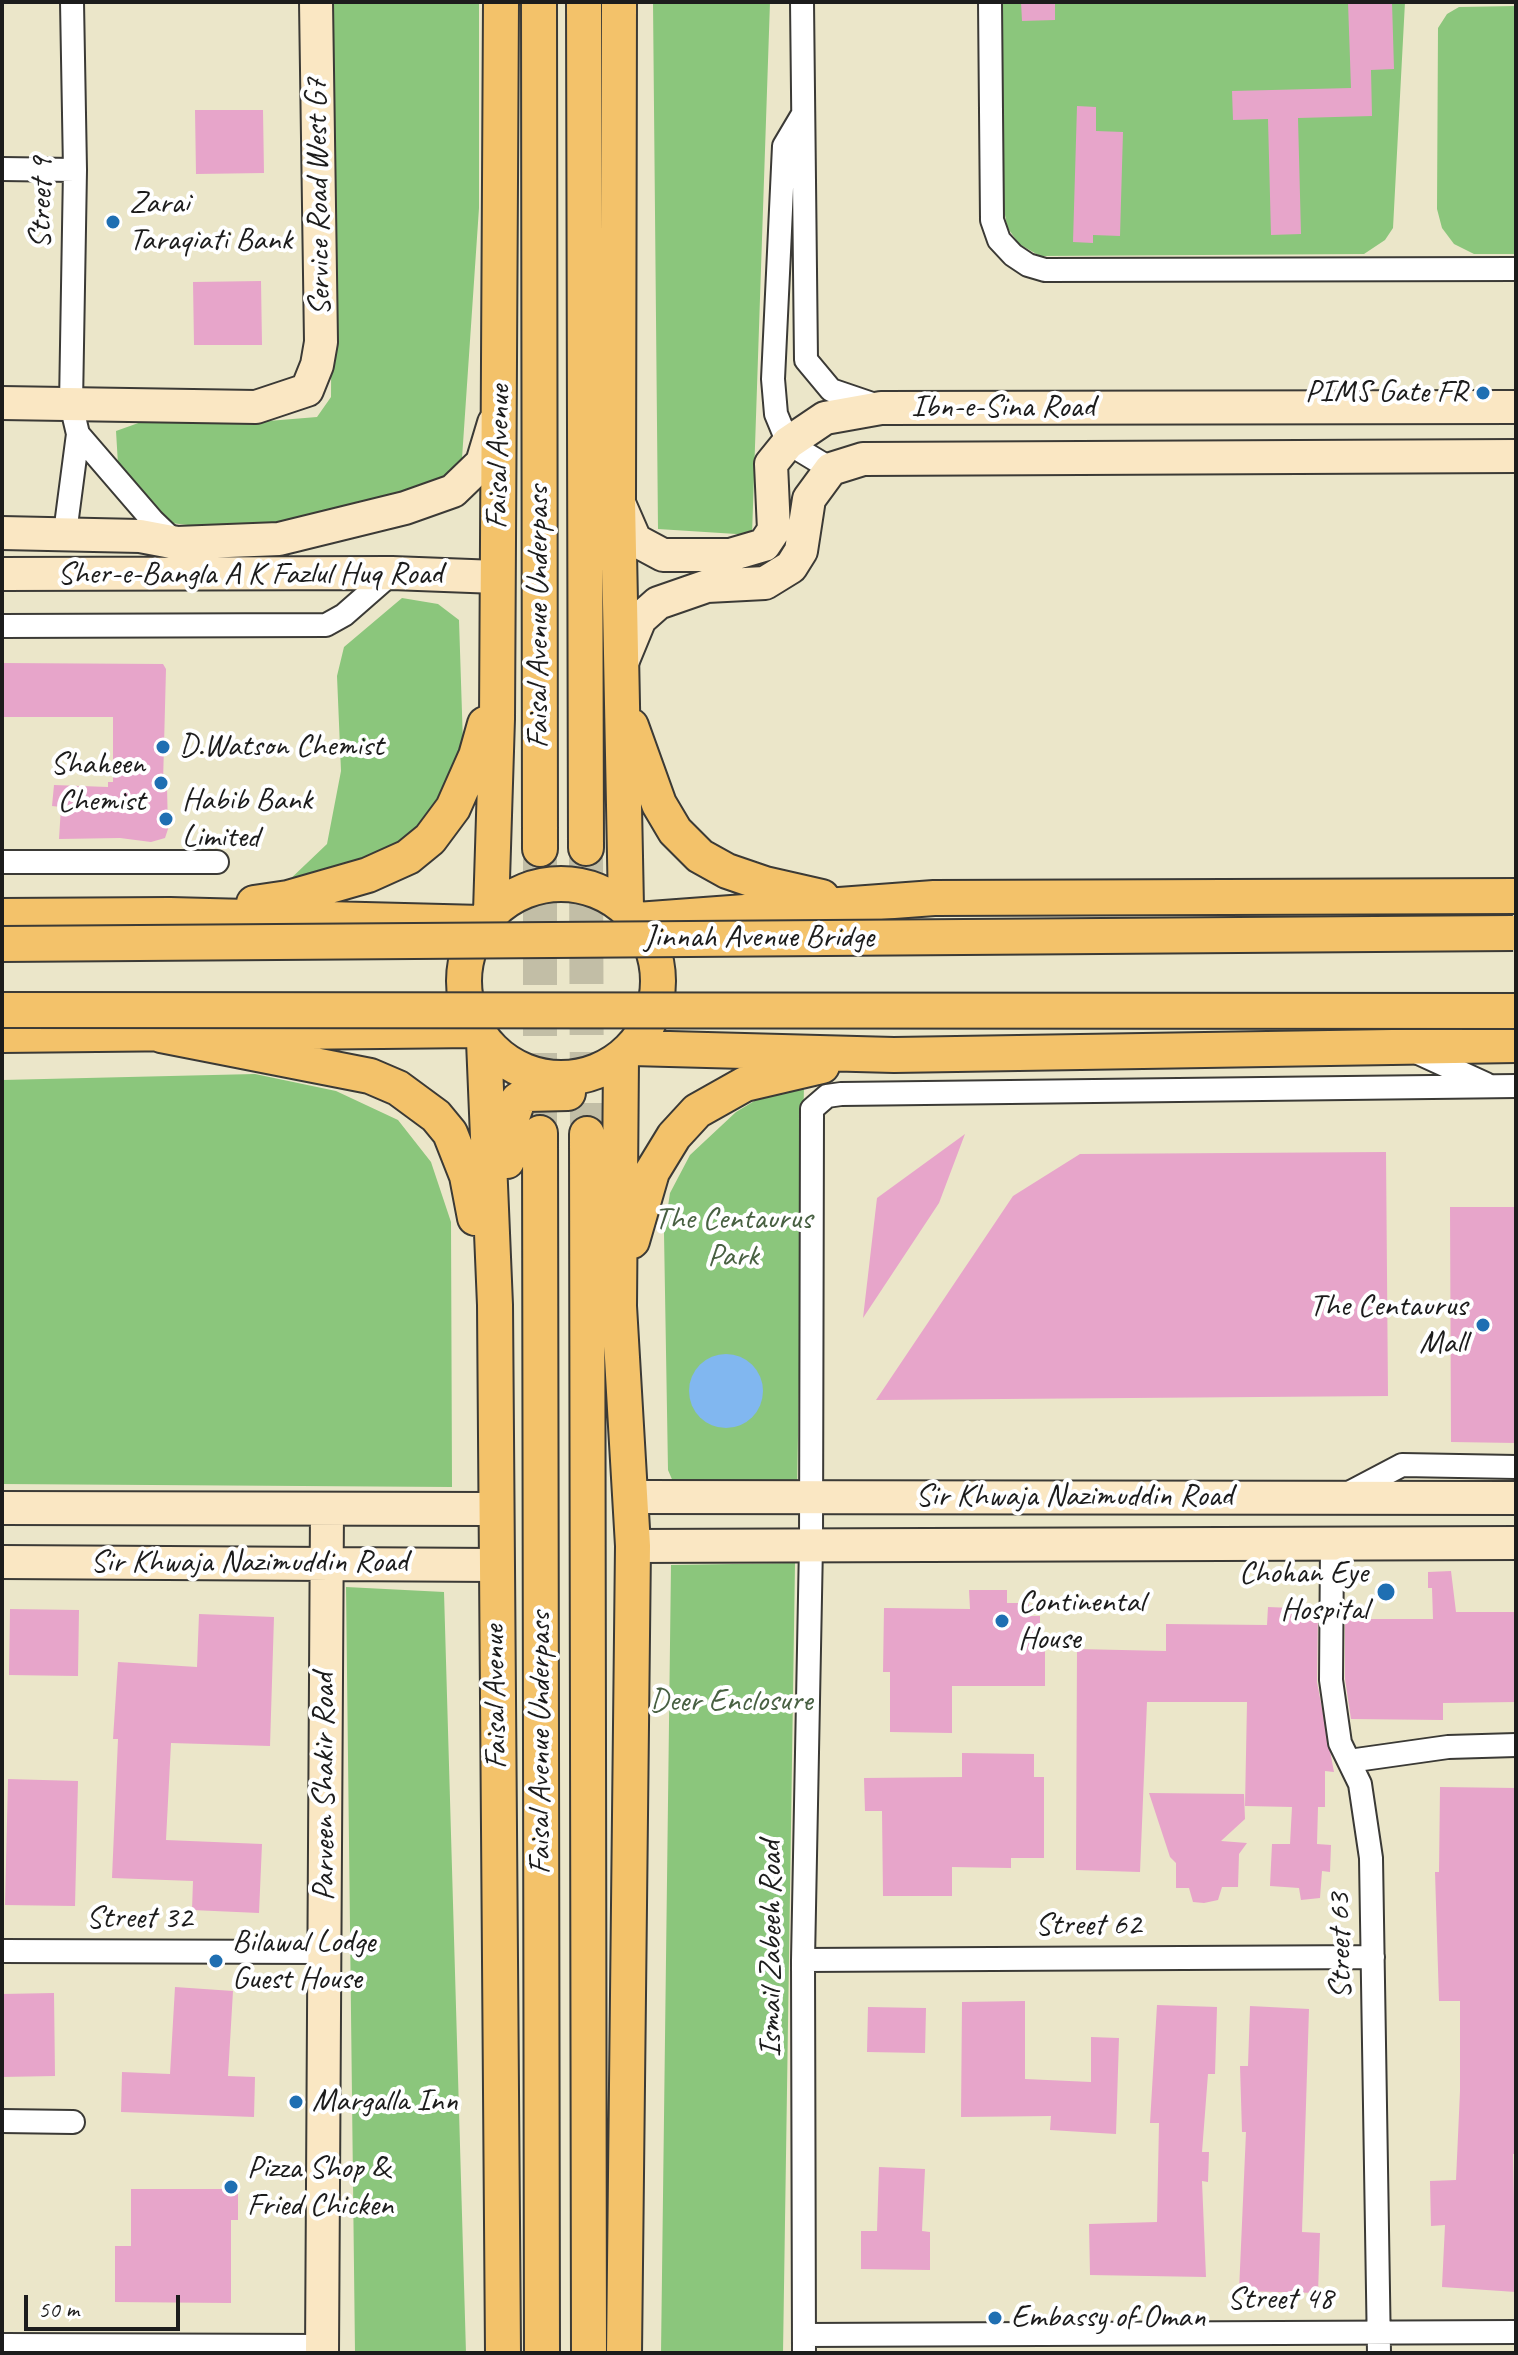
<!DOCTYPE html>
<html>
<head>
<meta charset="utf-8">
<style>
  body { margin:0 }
  #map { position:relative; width:1518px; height:2355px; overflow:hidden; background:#ebe6c9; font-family:Caveat,sans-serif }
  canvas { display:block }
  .frame { position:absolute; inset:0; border:4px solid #1c1c1c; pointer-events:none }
  .scale { position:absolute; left:24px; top:2295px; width:156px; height:36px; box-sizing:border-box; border:4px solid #1c1c1c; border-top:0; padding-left:10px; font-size:24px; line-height:28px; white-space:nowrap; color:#1c1c1c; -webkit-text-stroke:6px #fff; paint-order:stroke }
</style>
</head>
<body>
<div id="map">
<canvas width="1518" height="2355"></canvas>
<div class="frame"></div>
<div class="scale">50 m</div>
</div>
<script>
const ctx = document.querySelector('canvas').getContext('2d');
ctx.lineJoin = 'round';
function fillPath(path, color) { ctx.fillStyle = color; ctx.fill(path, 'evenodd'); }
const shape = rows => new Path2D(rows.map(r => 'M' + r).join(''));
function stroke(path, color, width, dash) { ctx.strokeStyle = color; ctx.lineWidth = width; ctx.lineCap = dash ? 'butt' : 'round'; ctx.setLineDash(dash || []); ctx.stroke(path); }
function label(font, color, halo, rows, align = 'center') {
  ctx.font = font + ' Caveat,sans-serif'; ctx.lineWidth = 8; ctx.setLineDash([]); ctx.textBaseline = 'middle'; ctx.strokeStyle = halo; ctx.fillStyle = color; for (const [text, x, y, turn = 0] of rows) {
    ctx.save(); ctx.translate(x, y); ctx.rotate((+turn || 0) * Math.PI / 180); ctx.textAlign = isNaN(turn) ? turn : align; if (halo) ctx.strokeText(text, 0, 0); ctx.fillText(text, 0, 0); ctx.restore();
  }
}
const green = shape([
  [333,2,479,2,479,208,461,473,395,502,250,532,153,521,119,481,116,431,144,421,256,422,317,417,331,397],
  [653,2,770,2,752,535,658,529],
  [1001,2,1405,2,1393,228,1385,240,1364,254,1040,256,1019,244,1007,227,1004,209],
  [1516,6,1516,254,1474,254,1454,244,1442,228,1437,209,1438,28,1447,14,1459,7],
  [402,598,438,604,459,620,463,744,434,825,363,874,285,884,327,844,341,771,337,676,344,647],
  [255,1074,336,1091,398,1120,431,1162,451,1222,452,1487,2,1484,2,1080],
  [804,1084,797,1493,674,1484,668,1470,664,1233,670,1193,690,1155,736,1112,766,1094],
  [795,1563,783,2353,661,2353,671,1565],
  [346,1587,444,1592,466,2353,355,2353]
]);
const water = shape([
  '689 1391a37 37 0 1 1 74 0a37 37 0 1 1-74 0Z'
]);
const building = shape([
  [1021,2,1055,2,1055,20,1022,21],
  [1348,2,1392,2,1394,69,1371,70,1372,116,1298,118,1301,234,1271,235,1268,119,1233,120,1232,91,1351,88],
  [1077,106,1096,107,1096,131,1123,132,1120,236,1093,235,1093,243,1073,242],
  [195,110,263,110,264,173,196,174],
  [261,281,262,345,194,345,193,282],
  [2,663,163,664,166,669,163,783,167,787,168,829,165,838,151,842,120,838,59,839,61,807,52,806,54,785,108,787,108,782,113,782,113,717,2,717],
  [965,1134,939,1203,863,1318,877,1198],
  [1386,1152,1388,1396,876,1400,1013,1196,1080,1154],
  [1450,1207,1516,1207,1516,1443,1451,1442],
  [1451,1571,1456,1612,1516,1612,1516,1702,1443,1703,1443,1720,1351,1719,1345,1679,1345,1619,1433,1619,1432,1588,1428,1588,1428,1572],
  [969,1590,1007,1590,1007,1603,1029,1603,1029,1616,1040,1616,1040,1642,1045,1642,1045,1686,952,1686,952,1733,890,1732,890,1672,883,1672,884,1608,970,1609],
  [1268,1607,1318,1609,1317,1682,1334,1772,1325,1771,1325,1807,1318,1807,1317,1844,1331,1845,1330,1872,1322,1871,1320,1898,1301,1900,1299,1888,1270,1886,1272,1844,1290,1844,1292,1807,1245,1806,1247,1702,1147,1702,1140,1872,1076,1870,1077,1649,1166,1651,1166,1624,1267,1625],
  [10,1609,79,1610,78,1676,9,1675],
  [199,1614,274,1617,270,1746,171,1743,166,1840,262,1844,259,1913,192,1910,193,1881,112,1878,118,1739,113,1739,118,1662,197,1667],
  [962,1753,1034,1754,1034,1777,1044,1777,1044,1858,1011,1858,1011,1868,952,1867,952,1896,883,1896,882,1811,865,1811,864,1778,962,1777],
  [8,1779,78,1781,75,1906,5,1905],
  [1440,1787,1516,1788,1516,2154,1513,2154,1516,2292,1442,2287,1445,2225,1431,2226,1430,2181,1456,2180,1460,2091,1460,2001,1439,2001,1435,1872,1439,1872],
  [1149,1793,1244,1794,1245,1819,1221,1841,1247,1843,1239,1854,1238,1887,1222,1887,1218,1900,1204,1903,1193,1902,1189,1888,1176,1888,1176,1863,1170,1857],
  [175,1987,233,1991,228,2076,255,2077,254,2117,121,2112,122,2072,170,2074],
  [54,1993,55,2076,2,2077,2,1994],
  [1025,2001,1025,2079,1091,2082,1091,2037,1119,2038,1116,2134,1050,2130,1051,2116,961,2117,962,2002],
  [1157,2005,1217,2007,1215,2074,1208,2074,1202,2152,1209,2152,1208,2182,1202,2181,1206,2277,1090,2275,1089,2224,1157,2222,1159,2123,1150,2123],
  [1250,2006,1309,2009,1302,2232,1320,2233,1318,2293,1239,2291,1246,2132,1242,2132,1240,2066,1248,2066],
  [868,2007,926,2008,925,2053,867,2052],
  [879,2167,925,2169,922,2231,930,2232,930,2270,861,2269,861,2231,877,2231],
  [131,2189,238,2189,238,2220,231,2220,231,2303,115,2302,115,2246,131,2246]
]);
const primaryTunnel = shape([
  [586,848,587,1134],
  [540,849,540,1133]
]);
const street = shape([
  [802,2,806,360,831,390,878,406],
  [990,2,992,220,999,240,1013,255,1028,265,1045,270,1516,269],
  [803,114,784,146,773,379,776,414,788,443,831,469],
  [2,169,75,170],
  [78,434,153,521,176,543],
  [65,533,78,434,71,404,75,170,72,2],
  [2,626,326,625,344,615,392,573],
  [2,862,217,862],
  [1416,1052,1486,1084],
  [1345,1495,1402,1465,1516,1467],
  [1332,1544,1331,1680,1340,1743,1360,1784,1371,1858,1379,2353],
  [1349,1761,1448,1747,1516,1745],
  [2,1951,324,1952],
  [803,1960,1373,1957],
  [2,2121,73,2122],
  [804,2335,1516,2332],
  [2,2345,322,2346],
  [804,2353,803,1960,811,1545,812,1109,827,1096,841,1094,1516,1086]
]);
const secondary = shape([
  [2,403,256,407,307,390,317,365,321,342,316,2],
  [618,501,635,540,663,555,730,555,764,545,774,530,771,464,788,443,825,418,881,408,1516,407],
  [2,533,140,536,177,543,279,539,405,508,453,491,482,463,494,423],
  [2,574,392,573,497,577],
  [621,665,640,619,658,603,707,586,765,583,791,567,801,551,809,499,831,469,863,459,1516,456],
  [631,1497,1516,1498],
  [2,1508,494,1509],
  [633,1546,1516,1543],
  [2,1562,495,1565],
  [322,2353,327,1509]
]);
const primary = shape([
  [539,2,540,849],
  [584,2,586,848],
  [619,2,618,501,626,907],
  [631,726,659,804,675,831,700,856,727,871,765,884,822,897],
  '464 981a97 97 0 1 1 194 0a97 97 0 1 1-194 0Z',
  [254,903,288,898,368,875,408,857,430,839,453,808,476,756,485,724],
  [491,912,497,719,501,2],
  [2,916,170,915,482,923],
  [637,920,934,898,1516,896],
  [2,1035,476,1030],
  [161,1035,370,1076,398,1088,436,1116,450,1133,467,1176,475,1218],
  [484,1041,495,1305,503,2353],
  [632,1048,894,1055,1516,1045],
  [621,1058,619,1306,633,1546,624,2353],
  [540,1133,542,2353],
  [587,1134,589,2353],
  [507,1161,508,1129,518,1100,527,1094,568,1093],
  [632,1241,652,1172,674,1136,697,1111,745,1084,822,1066]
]);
const primaryBridge = shape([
  [2,944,1513,933],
  [2,1010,1516,1011]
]);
const markers = [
  [113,222,8,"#1f6fb2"],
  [1483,393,8,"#1f6fb2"],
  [163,747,8,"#1f6fb2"],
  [161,783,8,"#1f6fb2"],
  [166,819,8,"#1f6fb2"],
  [1483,1325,8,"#1f6fb2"],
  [1386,1592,10,"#1f6fb2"],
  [1002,1621,8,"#1f6fb2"],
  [216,1961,8,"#1f6fb2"],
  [296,2102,8,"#1f6fb2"],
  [231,2187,8,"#1f6fb2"],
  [995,2318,8,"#1f6fb2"]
];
const streetNames = [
  ["Service Road West G7",319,197,-91],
  ["Street 9",42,203,-89],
  ["Ibn-e-Sina Road",1003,408],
  ["Faisal Avenue",499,457,-89],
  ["Sher-e-Bangla A K Fazlul Huq Road",250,575],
  ["Faisal Avenue Underpass",539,617,-90],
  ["Jinnah Avenue Bridge",759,938],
  ["Sir Khwaja Nazimuddin Road",1074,1497],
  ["Sir Khwaja Nazimuddin Road",249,1563],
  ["Faisal Avenue",496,1697,-91],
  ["Faisal Avenue Underpass",541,1743,-90],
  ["Parveen Shakir Road",325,1787,-90],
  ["Street 32",139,1919],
  ["Street 62",1088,1926],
  ["Street 63",1341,1946,-91],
  ["Ismail Zabeeh Road",772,1949,-90],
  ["Street 48",1280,2300]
];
const poiNames = [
  ["Zarai",129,204],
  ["Taraqiati Bank",129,241],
  ["PIMS Gate FR",1467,393,"right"],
  ["D.Watson Chemist",179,747],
  ["Shaheen",145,765,"right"],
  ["Chemist",145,802,"right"],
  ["Habib Bank",182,801],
  ["Limited",182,838],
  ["The Centaurus",1467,1307,"right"],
  ["Mall",1467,1344,"right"],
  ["Chohan Eye",1368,1574,"right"],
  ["Hospital",1368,1611,"right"],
  ["Continental",1018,1603],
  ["House",1018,1640],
  ["Bilawal Lodge",232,1943],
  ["Guest House",232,1980],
  ["Margalla Inn",312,2102],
  ["Pizza Shop &",247,2169],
  ["Fried Chicken",247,2206],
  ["Embassy of Oman",1011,2318]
];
const parkNames = [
  ["The Centaurus",733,1220],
  ["Park",733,1257],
  ["Deer Enclosure",731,1702]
];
fillPath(green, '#8bc67c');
fillPath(water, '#81b7f0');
fillPath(building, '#e7a5ca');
stroke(primaryTunnel, '#c2bea6', 34, [34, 17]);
stroke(street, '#3b3a36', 26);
stroke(secondary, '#3b3a36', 36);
stroke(primary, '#3b3a36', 38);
stroke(street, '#fff', 22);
stroke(secondary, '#fae7c3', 32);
stroke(primary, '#f3c26a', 34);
stroke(primaryBridge, '#3b3a36', 38, []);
stroke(primaryBridge, '#f3c26a', 34);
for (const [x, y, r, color] of markers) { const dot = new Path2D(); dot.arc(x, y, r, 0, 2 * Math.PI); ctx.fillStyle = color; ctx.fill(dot); stroke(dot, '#fff', 3); }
label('32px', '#1c1c1c', '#fff', streetNames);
label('32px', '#1c1c1c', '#fff', poiNames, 'left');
label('32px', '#486042', '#fff', parkNames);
</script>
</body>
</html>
